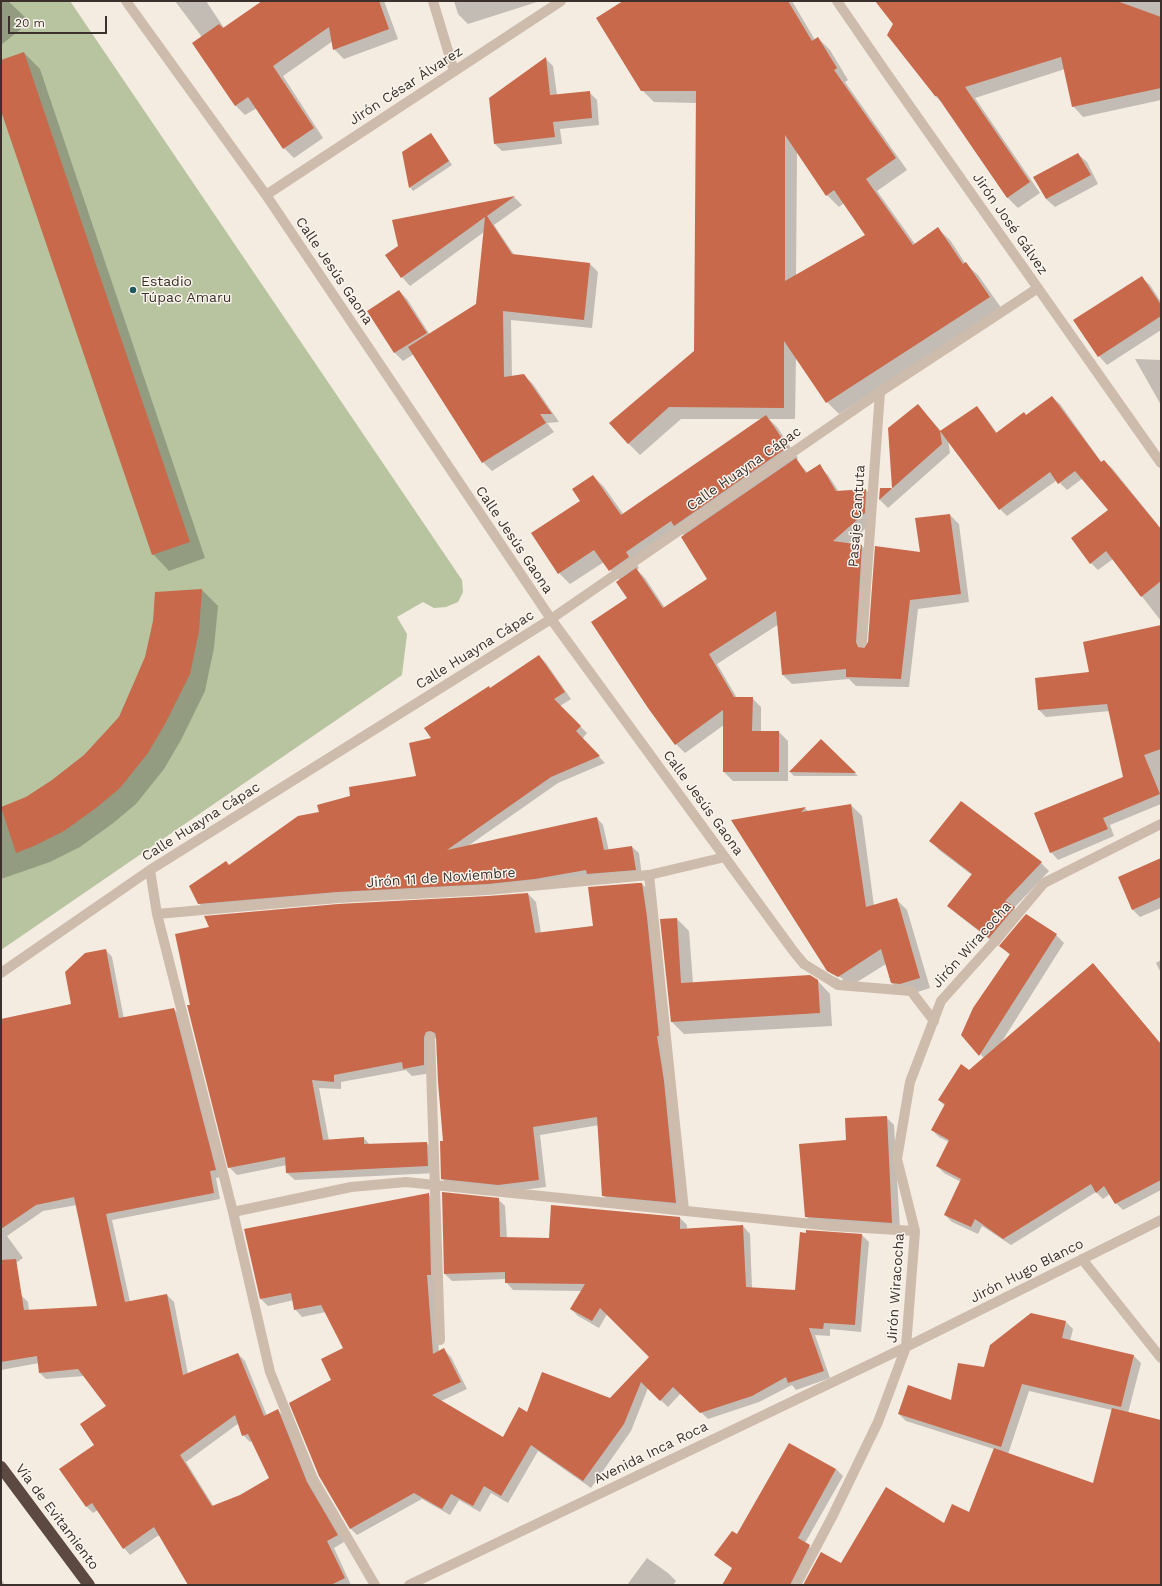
<!DOCTYPE html>
<html>
<head>
<meta charset="utf-8">
<style>
  body { margin:0 }
  #map { position:relative; width:1162px; height:1586px; overflow:hidden; background:#f4ebe1; font-family:"Work Sans",sans-serif }
  canvas { display:block }
  .frame { position:absolute; inset:0; border:2px solid #3b302b; pointer-events:none }
  .scale { position:absolute; left:8px; top:16px; width:99px; height:18px; box-sizing:border-box; border:2px solid #3b302b; border-top:0; padding-left:5px; font-size:12px; line-height:14px; white-space:nowrap; color:#3b302b; -webkit-text-stroke:3px #fbf5ee; paint-order:stroke }
</style>
</head>
<body>
<div id="map">
<canvas width="1162" height="1586"></canvas>
<div class="frame"></div>
<div class="scale">20 m</div>
</div>
<script>
const ctx = document.querySelector('canvas').getContext('2d');
ctx.lineJoin = 'round';
function fillPath(path, color) { ctx.fillStyle = color; ctx.fill(path, 'evenodd'); }
const shape = rows => new Path2D(rows.map(r => 'M' + r).join(''));
function stroke(path, color, width, dash) { ctx.strokeStyle = color; ctx.lineWidth = width; ctx.lineCap = dash ? 'butt' : 'round'; ctx.setLineDash(dash || []); ctx.stroke(path); }
function label(font, color, halo, rows, align = 'center') {
  ctx.font = font + ' "Work Sans",sans-serif'; ctx.lineWidth = 3; ctx.setLineDash([]); ctx.textBaseline = 'middle'; ctx.strokeStyle = halo; ctx.fillStyle = color; for (const [text, x, y, turn = 0] of rows) {
    ctx.save(); ctx.translate(x, y); ctx.rotate((+turn || 0) * Math.PI / 180); ctx.textAlign = isNaN(turn) ? turn : align; if (halo) ctx.strokeText(text, 0, 0); ctx.fillText(text, 0, 0); ctx.restore();
  }
}
const green = shape([
  [1,1,70,1,462,580,463,592,458,602,446,607,434,608,423,602,397,617,407,634,402,675,1,950]
]);
const shadow = shape([
  [1,1,8,1,30,22,1,45],
  [175,1,206,1,224,28,264,1,384,1,398,39,344,59,334,49,333,41,283,76,323,138,294,158,284,148,257,108,245,115,236,106,193,43,202,37],
  [454,1,540,1,468,24,458,14],
  [625,1,792,1,815,40,818,38,830,50,848,80,845,82,907,170,877,191,915,244,938,229,950,240,965,263,978,275,1002,309,839,414,827,402,796,356,795,419,769,419,777,427,798,458,796,460,808,473,819,466,828,475,839,492,866,490,875,499,873,522,848,544,862,546,871,555,864,651,921,553,916,519,950,515,959,524,969,602,918,609,909,687,856,686,849,679,792,684,783,675,779,624,717,664,737,698,752,698,761,707,761,732,779,732,788,741,788,781,733,781,724,772,724,725,685,753,676,744,649,708,629,599,620,581,604,562,570,584,559,573,582,501,593,476,604,487,624,515,763,419,681,419,640,455,628,443,695,352,697,103,654,102,642,90],
  [797,150,827,195,839,207,844,203,867,236,796,276],
  [681,532,685,536,709,579,665,608,645,578,637,570,639,568,636,563],
  [877,1,1161,1,1161,100,1083,117,1073,106,1065,69,975,98,1040,193,1018,208,1007,197,943,103,935,96,894,24],
  [24,53,40,69,205,558,169,571,153,554,1,108,1,61],
  [546,59,553,66,557,95,589,92,597,100,599,125,560,129,562,144,502,151,495,144],
  [435,139,452,165,413,191,410,187],
  [1078,154,1087,162,1098,184,1055,207,1046,199],
  [514,197,522,205,494,225,515,256,590,264,598,272,592,328,511,320,512,377,524,375,533,384,559,422,547,423,554,432,492,471,483,462,414,354,403,361,395,353,368,311,399,291,407,299,430,335,476,305,484,232,410,286,402,277,399,246,394,220],
  [1141,277,1150,285,1161,302,1161,330,1107,365,1099,356,1075,320],
  [1135,359,1161,360,1161,405],
  [1052,397,1060,404,1102,463,1104,461,1112,468,1158,525,1152,530,1161,542,1161,621,1113,559,1098,570,1091,563,1109,510,1083,478,1067,490,1057,480,1007,516,1000,509,948,439,950,453,888,508,880,500,881,489,893,489,889,428,918,405,941,431,977,407,984,415,997,433,1026,416],
  [202,590,218,606,214,648,205,691,181,740,164,769,136,804,112,824,80,847,50,862,1,879,1,809,27,797,53,781,85,756,119,717,146,657,154,621,156,593],
  [1161,626,1161,804,1110,825,1114,836,1058,860,1051,852,1124,778,1110,711,1046,717,1039,710,1036,678,1090,673],
  [539,656,546,663,571,699,560,706,587,733,582,739,605,763,558,783,468,846,597,818,603,825,609,851,632,847,639,853,642,876,205,910,199,903,230,866,320,813,417,776,433,739,490,689],
  [821,741,858,776,794,776,790,772],
  [961,802,1041,863,1049,871,1014,908,1022,916,998,946,957,914,949,906,972,875,939,850,931,841],
  [851,805,862,816,874,906,896,899,907,910,930,988,911,994,902,993,891,982,886,964,849,987,839,981,834,976,842,981,843,979,833,973,833,975,828,970,732,821,805,808,809,812],
  [1161,866,1161,908,1140,917,1133,910,1119,878],
  [642,884,650,892,683,1211,611,1203,603,1195,599,1125,540,1135,546,1187,506,1192,450,1186,442,1179,444,1142,438,1038,434,1039,432,1073,412,1076,406,1070,341,1082,341,1089,319,1088,329,1141,364,1138,370,1145,427,1143,434,1151,435,1173,295,1180,287,1173,287,1165,237,1175,229,1167,188,1006,528,894,536,902,541,933,594,926],
  [677,919,689,931,693,983,818,981,830,994,832,1026,684,1034,672,1022],
  [1056,935,1064,943,1001,1043,1100,972,1154,1036,1143,1041,1161,1078,1161,1190,1123,1210,1116,1203,1110,1194,1103,1199,1096,1192,1011,1245,982,1226,978,1234,952,1222,945,1215,961,1182,944,1173,937,1166,949,1142,939,1137,932,1130,945,1106,939,1100,984,1058,962,1035,1010,955,1001,946],
  [106,950,112,957,124,1019,174,1009,181,1016,222,1177,216,1178,220,1199,112,1220,130,1302,167,1295,174,1302,188,1374,238,1354,245,1361,267,1416,278,1410,284,1417,344,1542,334,1548,351,1585,190,1585,159,1535,130,1555,124,1548,98,1510,93,1513,87,1507,61,1470,96,1445,107,1407,84,1376,46,1379,40,1373,39,1363,1,1370,1,1299,21,1295,28,1302,29,1311,99,1307,77,1205,43,1211,7,1236,23,1258,1,1274,1,1022,72,1004],
  [239,1423,243,1435,250,1442,252,1441,270,1478,241,1496,214,1507,186,1462],
  [1161,960,1161,973,1156,963],
  [886,1117,894,1125,900,1230,813,1224,806,1216,847,1141],
  [443,1193,498,1199,505,1206,507,1238,550,1239,680,1218,687,1225,687,1229,743,1226,750,1234,752,1288,796,1291,862,1235,869,1242,861,1332,830,1329,830,1336,815,1335,830,1378,796,1390,792,1385,759,1402,708,1419,681,1393,668,1407,648,1388,631,1431,591,1488,538,1451,508,1503,491,1493,480,1512,459,1500,450,1515,422,1499,357,1535,350,1528,333,1380,344,1349,326,1312,302,1317,295,1309,294,1300,268,1306,261,1299,428,1194,435,1201,434,1282,439,1352,444,1350,451,1357,467,1389,441,1401,503,1438,528,1413,610,1399,650,1357,607,1314,599,1328,578,1316,571,1309,582,1291,513,1290,506,1282,506,1279,452,1281,445,1274],
  [1066,1322,1073,1329,1070,1341,1134,1356,1141,1363,1128,1413,1161,1421,1161,1585,804,1585,841,1564,944,1525,969,1513,994,1449,906,1421,899,1414,952,1401,985,1369],
  [1029,1391,1112,1410,1094,1484,1008,1454],
  [836,1469,843,1476,805,1543,816,1553,799,1585,724,1585],
  [647,1558,668,1573,676,1581,673,1585,627,1585],
  [1,1579,5,1585,1,1585]
]);
const building = shape([
  [262,1,379,1,389,29,333,50,329,27,273,66,314,128,283,149,248,97,235,106,192,43,219,24,223,28],
  [623,1,788,1,812,41,818,37,837,68,834,70,896,158,866,179,913,245,938,227,963,264,966,262,990,297,826,403,784,341,784,408,669,407,628,444,609,423,694,351,696,91,641,91,596,18],
  [785,135,826,196,834,190,865,235,785,281],
  [875,1,1117,1,1161,17,1161,88,1072,107,1061,57,965,87,1030,182,1007,198,937,96,935,96,887,35,893,24],
  [24,52,190,542,152,555,1,111,1,60],
  [546,57,550,95,590,91,592,118,553,122,555,137,494,144,489,98],
  [431,133,449,161,409,188,402,152],
  [1078,153,1091,175,1046,199,1033,177],
  [515,196,487,216,512,254,590,263,584,320,503,311,504,377,524,374,552,414,540,414,546,423,482,463,408,347,476,304,485,217,401,278,385,255,398,246,392,220],
  [1142,276,1161,305,1161,316,1098,357,1073,320],
  [399,290,427,333,394,353,367,311],
  [1052,396,1101,462,1104,460,1161,529,1161,581,1141,597,1106,551,1090,564,1071,538,1108,510,1075,471,1058,484,1050,472,999,510,940,431,977,406,996,433,1024,412,1026,415],
  [918,404,940,431,942,444,879,500,880,488,892,488,888,428],
  [766,415,788,447,674,526,671,521,626,552,629,557,609,571,594,550,558,574,531,533,580,501,572,489,593,475,621,515],
  [796,458,806,473,820,464,836,491,866,489,865,513,833,541,862,545,856,642,858,647,864,648,868,642,875,546,920,552,915,518,950,514,961,594,910,600,901,679,846,677,846,669,782,675,776,611,709,654,734,697,753,697,752,731,779,731,779,772,723,772,723,710,675,745,648,708,591,622,627,598,616,582,636,568,663,608,707,579,681,537],
  [202,589,199,631,190,674,165,724,148,753,120,788,96,808,64,831,34,846,16,853,1,807,26,797,52,780,84,755,119,717,145,657,153,621,155,592],
  [1161,625,1161,749,1144,755,1160,794,1103,818,1108,829,1050,853,1034,813,1123,777,1107,704,1038,710,1035,678,1089,672,1083,642],
  [539,655,565,692,554,699,581,726,576,731,600,756,551,777,447,850,597,817,604,850,632,846,636,870,587,874,586,870,535,879,488,884,337,892,198,904,189,886,226,861,229,865,298,816,319,812,317,805,350,796,349,787,416,776,409,743,431,738,424,728,489,686,490,688],
  [821,739,856,773,789,772],
  [961,801,1042,862,1005,901,1015,907,989,938,947,906,972,874,929,841],
  [851,804,866,907,897,898,920,978,900,984,891,983,881,949,838,977,827,971,731,820,806,807,801,812],
  [1161,858,1161,897,1132,910,1118,877],
  [638,883,642,883,647,917,659,1036,657,1036,664,1081,676,1203,602,1196,597,1117,533,1127,539,1180,498,1185,441,1179,440,1141,443,1141,438,1082,436,1037,435,1033,430,1031,426,1032,424,1037,424,1065,403,1069,402,1062,334,1075,334,1082,312,1080,323,1140,364,1137,364,1144,427,1142,428,1166,286,1173,285,1157,228,1168,187,1005,190,1005,175,934,209,927,204,916,338,904,488,896,528,893,535,933,593,926,588,887],
  [1026,914,1057,934,979,1056,961,1035,973,1008,1010,954,999,946],
  [677,918,681,983,810,975,818,980,820,1013,671,1022,660,919],
  [106,949,119,1018,174,1008,216,1170,210,1171,214,1193,106,1214,125,1302,167,1294,183,1375,238,1353,264,1416,278,1409,307,1482,338,1535,327,1541,345,1578,331,1585,188,1585,154,1527,123,1549,92,1503,86,1507,59,1469,94,1445,80,1424,106,1406,78,1369,39,1373,37,1356,1,1362,1,1260,16,1259,24,1310,97,1306,74,1197,36,1205,1,1229,1,1019,71,1004,65,972,85,953],
  [235,1415,242,1436,248,1434,269,1478,240,1495,212,1506,180,1455],
  [1093,963,1161,1044,1161,1180,1115,1204,1104,1186,1096,1193,1091,1184,1003,1239,975,1219,971,1227,944,1215,961,1179,936,1166,949,1140,931,1130,945,1104,938,1100,961,1064,969,1070],
  [887,1116,892,1223,805,1217,799,1144,846,1140,845,1118],
  [442,1192,499,1198,500,1237,549,1238,551,1205,680,1217,680,1229,743,1225,746,1287,795,1290,800,1232,806,1233,806,1230,862,1234,855,1325,824,1323,823,1329,809,1328,824,1371,788,1383,786,1377,752,1396,700,1413,673,1387,660,1401,641,1382,624,1424,583,1481,531,1445,501,1496,484,1486,473,1506,451,1494,442,1509,414,1493,350,1529,319,1476,289,1403,331,1380,321,1359,343,1348,321,1305,294,1310,291,1293,260,1299,244,1229,429,1193,431,1275,427,1275,433,1354,444,1348,461,1382,432,1395,503,1437,519,1407,527,1412,542,1372,610,1398,649,1357,600,1308,592,1321,570,1309,585,1284,505,1283,505,1272,444,1274],
  [1031,1313,1066,1321,1062,1338,1134,1355,1121,1407,1022,1384,1001,1447,898,1414,908,1385,951,1400,958,1363,984,1367,990,1345],
  [1112,1408,1161,1420,1161,1585,803,1585,821,1552,841,1563,886,1487,944,1523,952,1504,969,1512,994,1448,1093,1483],
  [789,1443,836,1469,798,1538,810,1545,790,1585,722,1585,732,1568,714,1555,732,1531,737,1534]
]);
const lane = shape([
  [433,1,454,71],
  [862,642,880,392],
  [649,875,684,1210],
  [804,964,838,985,911,991,934,1021],
  [430,1037,440,1340]
]);
const street = shape([
  [126,1,266,195,551,619,794,952,804,964],
  [837,1,883,68,1161,463],
  [266,195,561,1],
  [150,870,157,914,233,1212,270,1372,313,1479,375,1585],
  [157,914,338,898,488,890,649,875,725,857],
  [1,973,150,870,551,619,880,392,1038,288],
  [233,1212,351,1187,406,1182,831,1226,915,1231],
  [1082,1259,1161,1358],
  [409,1585,906,1347,1161,1220],
  [796,1585,832,1517,878,1422,906,1347,915,1231,897,1159,910,1082,941,1001,994,942,1044,883,1161,824]
]);
const highway = shape([
  [1,1467,89,1585]
]);
const markers = [
  [133,290,4,"#1f5a5e"]
];
const streetNames = [
  ["Jirón César Álvarez",406,86,-33],
  ["Jirón José Gálvez",1010,224,55],
  ["Calle Jesús Gaona",334,271,56],
  ["Calle Huayna Cápac",744,469,-35],
  ["Pasaje Cantuta",857,516,-86],
  ["Calle Jesús Gaona",514,540,56],
  ["Calle Huayna Cápac",475,650,-32],
  ["Calle Jesús Gaona",703,803,54],
  ["Calle Huayna Cápac",201,822,-32],
  ["Jirón 11 de Noviembre",441,878,-4],
  ["Jirón Wiracocha",972,945,-48],
  ["Jirón Hugo Blanco",1027,1271,-27],
  ["Jirón Wiracocha",896,1288,-86],
  ["Avenida Inca Roca",651,1453,-26],
  ["Vía de Evitamiento",57,1517,53]
];
const poiNames = [
  ["Estadio",141,282],
  ["Túpac Amaru",141,298]
];
fillPath(green, '#b8c4a0');
fillPath(shadow, '#0003');
fillPath(building, '#c8694b');
stroke(lane, '#cdbbac', 10);
stroke(street, '#cdbbac', 10);
stroke(highway, '#5c4a42', 12);
for (const [x, y, r, color] of markers) { const dot = new Path2D(); dot.arc(x, y, r, 0, 2 * Math.PI); ctx.fillStyle = color; ctx.fill(dot); stroke(dot, '#fbf5ee', 1.5); }
label('14px', '#3b302b', '#fbf5ee', streetNames);
label('14px', '#3b302b', '#fbf5ee', poiNames, 'left');
</script>
</body>
</html>
